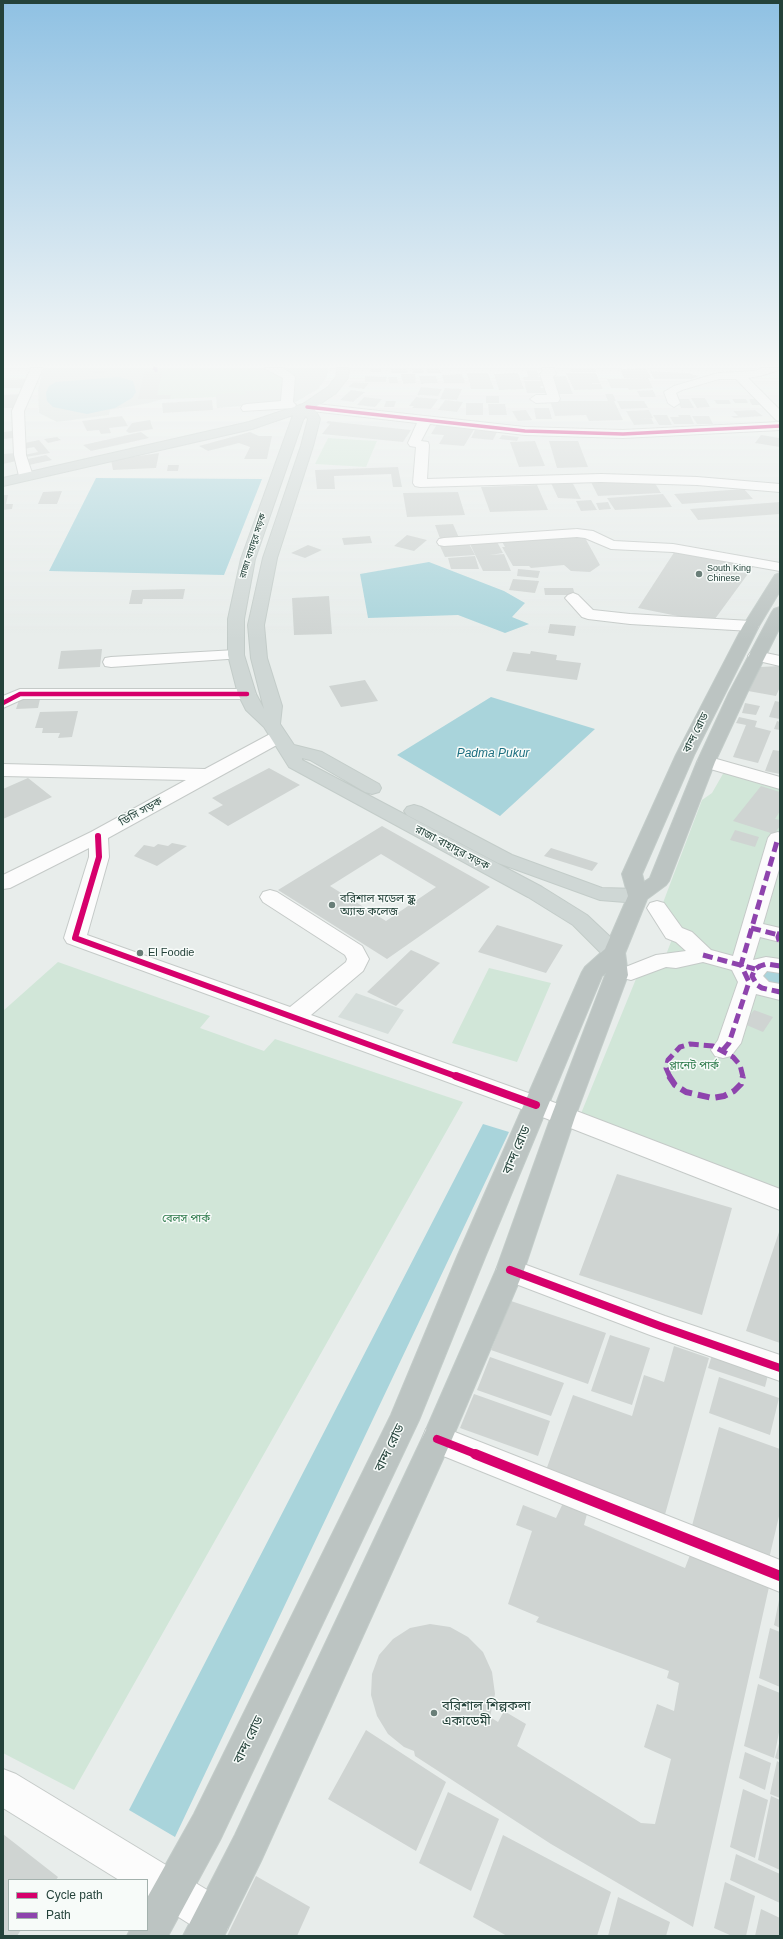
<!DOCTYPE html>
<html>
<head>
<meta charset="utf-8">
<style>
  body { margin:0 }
  #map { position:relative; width:783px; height:1939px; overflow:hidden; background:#e8edeb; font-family:Arial,sans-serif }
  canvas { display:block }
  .frame { position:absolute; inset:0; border:4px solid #24423a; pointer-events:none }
  .legend { position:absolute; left:8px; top:1879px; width:140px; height:52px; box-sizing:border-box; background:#f7fbf9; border:1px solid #a3b1ad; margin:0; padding:5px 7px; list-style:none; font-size:12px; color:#24423a }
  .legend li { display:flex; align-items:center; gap:8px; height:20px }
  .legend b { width:20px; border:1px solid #a3b1ad }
</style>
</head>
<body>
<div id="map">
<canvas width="783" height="1939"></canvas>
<div class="frame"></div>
<ul class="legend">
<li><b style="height:5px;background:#d6006c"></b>Cycle path</li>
<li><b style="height:5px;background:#8e44ad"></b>Path</li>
</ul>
</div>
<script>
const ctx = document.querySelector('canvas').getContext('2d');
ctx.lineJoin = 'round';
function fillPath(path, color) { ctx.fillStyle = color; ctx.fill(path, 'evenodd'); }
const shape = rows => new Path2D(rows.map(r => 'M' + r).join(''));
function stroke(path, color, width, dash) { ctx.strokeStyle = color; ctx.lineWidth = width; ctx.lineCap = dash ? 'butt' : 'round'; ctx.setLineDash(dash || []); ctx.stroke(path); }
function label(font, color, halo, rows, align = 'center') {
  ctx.font = font + ' Arial,"Noto Sans Bengali",sans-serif'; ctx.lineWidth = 3; ctx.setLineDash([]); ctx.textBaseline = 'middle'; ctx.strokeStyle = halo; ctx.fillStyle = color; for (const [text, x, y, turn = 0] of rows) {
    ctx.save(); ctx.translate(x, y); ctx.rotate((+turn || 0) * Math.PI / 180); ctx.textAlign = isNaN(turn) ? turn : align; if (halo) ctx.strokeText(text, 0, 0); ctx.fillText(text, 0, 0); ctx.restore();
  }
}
const built = shape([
  [43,368,329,368,326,378,318,389,296,402,217,408,216,397,163,399,149,403,110,410,109,415,57,422,39,413,38,390],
  [356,993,404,1010,388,1034,338,1017]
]);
const green = shape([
  [158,368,249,368,273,371,281,375,285,381,285,390,244,391,247,393,244,395,239,395,239,393,228,393,217,394,216,397,170,399,170,395,157,395,162,372,157,372],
  [328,438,377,441,366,467,315,464],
  [724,772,780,789,780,1192,580,1116,638,974,664,960,674,934,661,908,702,800,712,793],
  [58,962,210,1016,200,1028,264,1051,275,1039,463,1102,74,1790,3,1753,3,1011],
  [489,968,551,983,517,1062,452,1043]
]);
const water = shape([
  [119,377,133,381,136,392,132,398,115,408,87,414,53,407,47,401,46,393,49,386,56,382],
  [96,478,262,479,224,575,49,571],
  [429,562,504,591,525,603,512,617,529,624,505,633,458,615,368,618,360,574],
  [491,697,595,729,500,816,397,755],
  [763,969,780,970,780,987,776,988,758,974],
  [483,1124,509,1132,175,1837,129,1810]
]);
const building = shape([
  [370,368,381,368,381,372,371,372],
  [391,368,407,368,408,373,392,373],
  [412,368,423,368,424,373,413,373],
  [427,368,439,368,441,373,428,373],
  [570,368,595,368,597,372,571,372],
  [646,368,651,378,624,378,620,369],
  [93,370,105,370,104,374,92,374],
  [526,370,537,370,539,377,544,377,545,380,524,380,523,377,528,377],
  [650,371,687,373,699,376,692,379,654,379],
  [144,372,162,372,157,395,171,395,170,399,138,399],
  [467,373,488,373,494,389,471,389],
  [518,373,524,389,499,390,494,374],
  [566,373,596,373,600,383,592,383,593,384,601,384,603,389,574,390],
  [401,374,415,374,416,383,403,384],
  [462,374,465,383,444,383,442,375],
  [365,376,387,377,386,382,365,382],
  [419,376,436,376,438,383,421,384],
  [566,376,573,394,554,394,548,377],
  [388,377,397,377,398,383,389,383],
  [648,378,653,388,629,390,628,388,611,388,607,379],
  [30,379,26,388,3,388,3,380],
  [524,381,545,381,547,386,540,386,541,388,548,388,550,393,527,393],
  [353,382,369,383,364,389,348,387],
  [421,387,442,389,438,396,417,395],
  [445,388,462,389,457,400,440,399],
  [351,390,365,392,353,402,340,400],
  [653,390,656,397,640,397,637,391],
  [21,394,16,408,3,408,3,395],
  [605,394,613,394,616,401,608,401],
  [486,396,499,396,499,403,486,403],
  [364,397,382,399,375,407,357,405],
  [416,397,438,399,431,409,412,408,414,406,409,406],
  [691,398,705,398,710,407,697,408],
  [676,399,689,399,694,408,681,408],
  [732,399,746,399,748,403,735,403],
  [749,399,760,399,764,405,752,405],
  [212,400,213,410,163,413,162,403],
  [445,400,463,402,457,412,438,410],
  [714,400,729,400,731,404,717,404],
  [386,401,396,401,394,407,384,407],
  [550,401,614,401,623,420,589,421,586,415,555,416],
  [617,401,644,401,648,408,621,409],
  [466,403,483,403,483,415,466,415],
  [488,404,505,404,507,415,489,415],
  [534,408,549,408,552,419,536,419],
  [526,410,532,420,518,421,512,411],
  [649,410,653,418,639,419,651,418,654,424,634,425,626,411],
  [755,410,763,416,734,418,731,416,738,416,733,411],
  [653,415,667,415,672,425,659,425],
  [678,415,690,415,694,424,674,424,670,417,679,417],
  [122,416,128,426,109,428,111,433,101,434,99,430,87,431,82,421],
  [692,416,709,416,713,424,697,424],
  [150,420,153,429,129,433,126,431,132,423],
  [328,421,345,423,411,430,403,442,322,434,330,424,326,423],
  [437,424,475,428,464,446,439,444,444,435,431,434],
  [475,430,497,432,493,440,471,438],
  [12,431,14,438,3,439,3,432],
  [141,432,149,438,91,451,83,445],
  [250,432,259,436,272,436,267,459,244,459,250,447,239,443,208,451,199,446],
  [502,435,519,437,517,441,499,439],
  [761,435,780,438,780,447,755,443],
  [57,437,61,440,48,443,44,439],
  [39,440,50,453,26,457,24,455,38,452,34,447,24,449,20,444],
  [535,441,545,466,519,467,510,442],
  [549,441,578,441,588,467,557,468],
  [15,453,21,460,3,464,3,454],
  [159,453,156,468,113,470,111,460],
  [46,455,52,460,29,465,23,460],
  [168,465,179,465,178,471,167,471],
  [398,467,402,487,393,487,391,474,334,476,335,489,317,489,315,470],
  [653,480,661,493,598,496,591,482],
  [572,482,581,499,558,498,551,483],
  [537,485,548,510,490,512,481,487],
  [744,489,753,499,682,504,674,494],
  [62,491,57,504,38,504,43,492],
  [458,492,465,515,407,517,403,493],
  [663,494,672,507,615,510,607,498],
  [3,495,8,495,6,504,13,504,12,509,3,510],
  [591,500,597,510,581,511,576,501],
  [608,502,611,509,599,510,596,503],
  [780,502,780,514,698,520,690,509],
  [453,524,460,540,441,541,435,525],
  [407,535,427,540,414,551,394,546],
  [370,536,372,543,344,545,342,538],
  [584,536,600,565,590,572,571,571,564,565,531,568,529,566,513,566,502,547,505,547,501,540],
  [496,540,503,553,490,555,504,554,511,571,483,571,469,542],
  [468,542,475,555,445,557,439,544],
  [308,545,322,550,305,558,291,553],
  [675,551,753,567,712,623,638,608],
  [475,556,479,569,451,569,448,558],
  [518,569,540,571,538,578,517,576],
  [513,579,539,581,535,593,509,590],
  [544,588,573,588,575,595,545,595],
  [185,589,183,599,143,599,142,604,129,604,132,590],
  [329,596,332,634,294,635,292,598],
  [550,624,576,626,574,636,548,633],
  [102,649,100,667,58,669,61,651],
  [531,651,557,655,556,660,581,663,577,680,506,671,513,652,530,654],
  [780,666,780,687,776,696,748,691,760,667],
  [365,680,378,701,341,707,329,686],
  [40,699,38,708,16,709,19,700],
  [775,701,780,702,780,719,769,717],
  [745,703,760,706,756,715,742,713],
  [78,711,72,737,58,738,60,733,42,733,43,728,35,728,40,712],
  [739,717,757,721,755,727,771,731,758,763,733,757,746,725,736,723],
  [777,721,780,722,780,730,774,729],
  [773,750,780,751,780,774,765,771],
  [269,768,300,785,228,826,208,813,223,805,212,798],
  [28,778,52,797,3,819,3,789],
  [761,786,780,792,780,811,775,819,780,820,780,826,774,834,733,821],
  [382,826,490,887,387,959,278,890],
  [381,854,436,887,386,921,330,886],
  [735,830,759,837,755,847,730,840],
  [172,843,187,846,157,866,134,856,144,845,154,847,158,844,168,846],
  [551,848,598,863,592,871,544,856],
  [497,925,563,945,546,973,478,952],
  [411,950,440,963,396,1006,367,992],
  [754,1010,773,1017,763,1032,744,1024],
  [617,1174,732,1208,702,1315,579,1275],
  [780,1229,780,1343,746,1331],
  [511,1301,606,1333,588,1384,491,1350],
  [610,1335,650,1348,632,1405,591,1391],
  [674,1346,709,1358,664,1518,545,1473,573,1395,632,1416,644,1375,664,1382],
  [713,1352,769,1371,765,1387,708,1368],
  [490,1357,564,1383,551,1416,477,1390],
  [719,1377,779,1398,770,1435,709,1413],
  [474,1394,550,1421,538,1456,460,1428],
  [719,1427,780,1449,780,1512,768,1563,690,1533],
  [563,1503,587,1514,584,1525,685,1568,690,1555,769,1587,693,1927,551,1844,415,1756,414,1751,404,1747,388,1734,377,1716,371,1695,372,1674,379,1655,393,1639,410,1628,430,1624,450,1627,468,1637,483,1652,492,1672,495,1694,490,1717,498,1722,504,1711,526,1724,517,1746,641,1823,655,1824,671,1759,644,1747,657,1704,674,1711,679,1683,667,1678,669,1671,536,1622,539,1617,508,1604,532,1531,516,1525,523,1505,556,1518],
  [779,1600,780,1600,780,1628,774,1625],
  [770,1628,780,1632,780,1687,759,1678],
  [758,1684,780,1693,780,1727,774,1758,744,1746],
  [366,1730,446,1782,416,1851,328,1799],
  [780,1740,780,1760,775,1758],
  [745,1752,771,1763,765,1790,739,1778],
  [777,1761,780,1763,780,1798,770,1794],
  [743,1789,768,1800,755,1858,730,1847],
  [448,1792,499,1819,471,1891,419,1863],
  [771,1796,780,1800,780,1870,758,1860],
  [3,1834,58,1877,56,1880,9,1880,9,1930,21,1930,17,1936,3,1936],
  [503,1835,611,1892,597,1936,507,1936,473,1917],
  [736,1854,780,1874,780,1903,730,1880],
  [256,1876,310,1907,297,1936,227,1936],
  [725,1882,755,1896,746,1936,732,1936,714,1928],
  [618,1897,670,1922,666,1936,608,1936],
  [761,1909,780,1918,780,1936,755,1936]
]);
const minor = shape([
  [31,368,43,368,24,411,26,455,33,476,31,479,26,480,21,479,19,476,14,455,12,411,31,368],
  [264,368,283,368,293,375,295,377,293,402,296,405,294,408,243,411,241,408,243,405,247,404,281,401,283,378,264,368],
  [542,368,554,368,556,374,553,377,560,399,558,402,536,403,530,399,536,395,547,395,540,374,543,371,542,368],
  [762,368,780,368,779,370,760,376,748,378,780,410,780,421,776,420,736,379,719,379,682,390,676,393,680,403,674,407,668,403,664,392,674,386,718,373,755,371,762,368],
  [307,403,525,427,623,430,780,422,780,430,623,438,525,435,430,424,421,441,428,442,429,445,427,479,601,474,697,477,780,484,780,492,697,485,601,482,420,487,415,486,413,483,416,447,410,446,408,443,417,423,303,410,301,407,303,404,307,403],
  [577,529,593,531,614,541,673,544,780,563,780,571,673,552,611,549,585,538,577,537,444,546,439,545,437,542,439,539,444,538,577,529],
  [573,593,578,595,593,610,630,614,751,621,757,623,759,626,757,629,751,631,630,624,588,619,582,617,565,598,568,595,573,593],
  [236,650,242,652,244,655,242,658,111,667,105,666,103,662,105,658,111,657,236,650],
  [756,651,780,656,780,666,750,659,748,656,750,653,756,651],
  [20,689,247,689,253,690,256,694,253,698,247,699,23,699,3,708,3,696,20,689],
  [278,732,284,733,287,737,284,741,108,838,109,857,87,935,290,1007,346,962,347,959,345,955,263,902,260,897,263,892,270,890,277,892,362,946,369,959,363,971,311,1015,545,1099,780,1189,780,1210,527,1111,67,943,64,938,89,857,89,848,10,888,3,889,3,875,91,832,186,780,3,776,3,764,205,769,272,733,278,732],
  [706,756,780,777,780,789,700,766,697,762,700,758,706,756],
  [778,832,780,833,780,866,763,924,780,928,780,942,760,937,753,960,766,957,780,959,780,973,767,971,763,976,769,982,780,984,780,1000,756,994,741,1043,731,1056,723,1058,715,1056,711,1050,718,1040,738,982,732,970,703,962,676,968,666,967,631,980,623,978,620,973,623,968,656,955,686,951,676,942,666,938,647,908,650,903,657,901,664,903,682,928,692,932,711,950,733,956,768,838,771,834,778,832],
  [510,1259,665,1316,780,1355,780,1381,650,1335,500,1278,496,1270,500,1262,510,1259],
  [437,1425,780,1560,780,1592,426,1449,422,1439,426,1429,437,1425],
  [3,1769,16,1774,227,1902,232,1916,227,1930,213,1935,199,1930,147,1897,147,1880,119,1880,3,1808,3,1769]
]);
const major = shape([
  [337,368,349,368,348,378,336,393,314,408,320,419,313,446,277,558,264,625,267,658,282,706,280,724,294,745,322,752,379,784,381,788,379,792,372,794,365,792,310,760,302,758,302,760,542,887,587,915,622,948,625,953,622,958,614,960,606,958,573,925,528,897,289,767,264,727,246,710,238,694,228,655,228,619,241,559,293,415,252,429,3,486,3,478,249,422,303,404,328,387,336,377,337,368],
  [306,416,308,419,301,446,263,558,248,625,251,658,264,709,256,694,244,655,244,619,255,559,303,420,306,416],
  [414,805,421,807,512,855,602,888,638,889,645,891,648,896,645,901,638,903,600,900,498,863,407,815,404,811,407,807,414,805]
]);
const highway = shape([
  [780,573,780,591,759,626,694,755,642,874,644,882,650,878,697,762,729,693,772,612,774,609,780,607,780,627,747,693,715,762,669,881,666,885,647,899,625,953,628,975,575,1117,524,1270,452,1439,261,1861,224,1936,183,1936,235,1835,425,1432,496,1270,551,1117,606,973,602,976,485,1257,419,1420,220,1840,168,1936,127,1936,130,1930,147,1930,147,1898,194,1814,391,1415,457,1257,582,972,585,967,605,949,628,896,622,874,676,755,743,626,775,575,780,573]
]);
const quietFar2 = shape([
  [153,368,156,369,156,372]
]);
const quietFar1 = shape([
  [751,928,779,935],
  [780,932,778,937,780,944],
  [703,955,755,969],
  [780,966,766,964,760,966,755,969,752,976,757,985,762,988,780,992],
  [723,1050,729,1043,749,982,741,965,778,838],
  [670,1077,666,1068,668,1060,680,1047,690,1044,713,1046,733,1057,740,1065,743,1077]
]);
const quiet = shape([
  [669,1076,675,1085,686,1092,712,1098,724,1096,734,1091,741,1084,743,1076]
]);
const cyclewayFar4 = shape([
  [307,407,525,431,623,434,780,426]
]);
const cyclewayFar3 = shape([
  [3,703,20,694,247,694]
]);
const cyclewayFar2 = shape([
  [98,836,99,857,75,938,458,1077]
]);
const cyclewayFar1 = shape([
  [456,1076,536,1105],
  [510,1270,660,1326,780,1368],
  [437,1439,478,1455]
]);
const cycleway = shape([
  [475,1454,780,1576]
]);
const markers = [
  [699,574,4,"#697e78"],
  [332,905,4,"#697e78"],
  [140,953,4,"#697e78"],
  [434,1713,4,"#697e78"]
];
const farStreetnames = [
  ["রাজা বাহাদুর সড়ক",253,546,-72]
];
const farPoinames = [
  ["South King",707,569],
  ["Chinese",707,579]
];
const streetNames = [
  ["বান্দ রোড",696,733,-63],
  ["ডিসি সড়ক",141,812,-29],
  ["রাজা বাহাদুর সড়ক",452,848,28]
];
const poiNames = [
  ["বরিশাল মডেল স্কুল",340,899],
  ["অ্যান্ড কলেজ",340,912],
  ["El Foodie",148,953]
];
const parkNames = [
  ["প্লানেট পার্ক",694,1066],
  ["বেলস পার্ক",186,1219]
];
const waterNames = [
  ["Padma Pukur",493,754]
];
const nearStreetnames = [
  ["বান্দ রোড",517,1150,-67],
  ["বান্দ রোড",390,1448,-64],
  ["বান্দ রোড",249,1740,-64]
];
const nearPoinames = [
  ["বরিশাল শিল্পকলা",442,1706],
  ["একাডেমী",442,1721]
];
fillPath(built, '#d6dedb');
fillPath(green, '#d1e6d8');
fillPath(water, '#a9d4db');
fillPath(building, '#cfd4d2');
stroke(minor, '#c5cac8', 2);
stroke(major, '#c3ccc9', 2);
stroke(highway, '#c3ccc9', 2);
fillPath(minor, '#fcfcfc');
fillPath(major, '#cfd7d5');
fillPath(highway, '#bcc4c2');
stroke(quietFar2, '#8e44ad', 3, [6, 3]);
stroke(quietFar1, '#8e44ad', 5, [10, 5]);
stroke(quiet, '#8e44ad', 6, [12, 6]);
stroke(cyclewayFar4, '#d6006c', 3.5);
stroke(cyclewayFar3, '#d6006c', 4.5);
stroke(cyclewayFar2, '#d6006c', 6);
stroke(cyclewayFar1, '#d6006c', 8);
stroke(cycleway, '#d6006c', 10);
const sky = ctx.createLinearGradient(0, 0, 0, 640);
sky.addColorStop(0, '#8fc1e3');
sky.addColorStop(0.57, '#f5f7f6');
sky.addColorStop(1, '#f5f7f600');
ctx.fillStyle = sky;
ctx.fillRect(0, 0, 783, 640);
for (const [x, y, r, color] of markers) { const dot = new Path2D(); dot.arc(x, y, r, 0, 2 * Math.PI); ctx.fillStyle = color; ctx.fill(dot); stroke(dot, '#f7fbf9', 1.5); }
label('9px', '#24423a', '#f7fbf9', farStreetnames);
label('9px', '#24423a', '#f7fbf9', farPoinames, 'left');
label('11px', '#24423a', '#f7fbf9', streetNames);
label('11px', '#24423a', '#f7fbf9', poiNames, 'left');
label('11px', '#2d7a4b', '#f7fbf9', parkNames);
label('italic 12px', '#1c6f80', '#f7fbf9', waterNames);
label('13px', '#24423a', '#f7fbf9', nearStreetnames);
label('13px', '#24423a', '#f7fbf9', nearPoinames, 'left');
</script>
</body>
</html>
